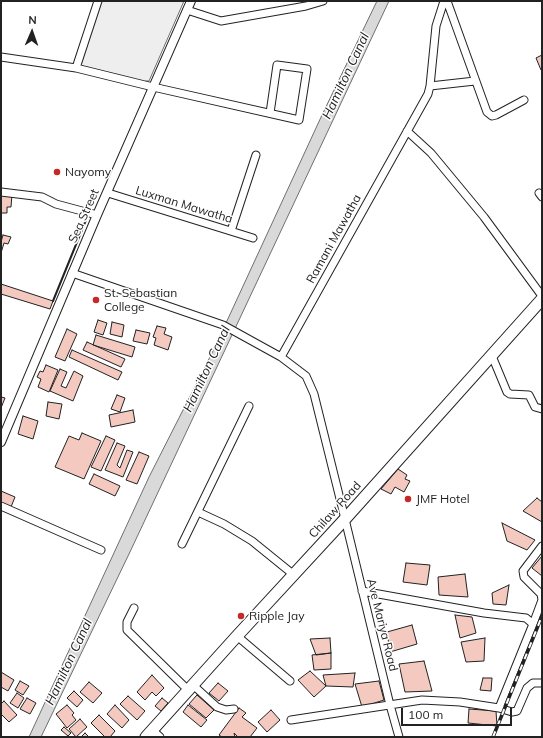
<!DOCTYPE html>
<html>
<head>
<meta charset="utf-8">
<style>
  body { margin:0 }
  #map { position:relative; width:543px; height:738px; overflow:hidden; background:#fff; font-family:Mulish,sans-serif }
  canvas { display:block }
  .frame { position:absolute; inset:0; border:2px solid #222; pointer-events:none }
  .north { position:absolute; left:12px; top:12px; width:40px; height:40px; -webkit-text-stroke:3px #fff; paint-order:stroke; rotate:2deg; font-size:11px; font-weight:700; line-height:16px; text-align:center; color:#222 }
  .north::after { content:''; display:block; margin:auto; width:14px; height:18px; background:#222; clip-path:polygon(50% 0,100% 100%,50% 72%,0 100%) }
  .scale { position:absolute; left:401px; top:708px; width:111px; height:18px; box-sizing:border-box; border:2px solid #222; border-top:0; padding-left:5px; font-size:12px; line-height:14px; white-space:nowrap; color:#222; -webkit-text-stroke:3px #fff; paint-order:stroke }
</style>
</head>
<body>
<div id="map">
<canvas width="543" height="738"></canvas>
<div class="frame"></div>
<div class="north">N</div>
<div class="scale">100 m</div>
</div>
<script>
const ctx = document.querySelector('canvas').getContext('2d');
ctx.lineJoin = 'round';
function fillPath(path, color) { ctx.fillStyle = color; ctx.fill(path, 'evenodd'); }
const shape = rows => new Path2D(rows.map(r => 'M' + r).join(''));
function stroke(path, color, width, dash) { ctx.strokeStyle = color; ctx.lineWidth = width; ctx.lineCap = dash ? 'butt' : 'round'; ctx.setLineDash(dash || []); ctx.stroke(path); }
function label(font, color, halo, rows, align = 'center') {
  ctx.font = font + ' Mulish,sans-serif'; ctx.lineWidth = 3; ctx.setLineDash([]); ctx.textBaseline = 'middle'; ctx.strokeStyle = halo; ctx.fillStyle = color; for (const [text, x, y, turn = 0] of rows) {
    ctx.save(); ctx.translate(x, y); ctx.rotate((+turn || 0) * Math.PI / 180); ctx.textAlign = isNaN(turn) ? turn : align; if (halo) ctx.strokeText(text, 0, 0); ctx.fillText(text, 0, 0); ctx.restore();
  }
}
const green = shape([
  [100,1,184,1,149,81,146,81,143,82,79,65,100,1]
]);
const water = shape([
  [377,1,389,1,129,554,41,737,29,737,149,477,214,349,322,115,377,1]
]);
const building = shape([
  [542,55,542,70,541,70,536,58,542,55],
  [1,194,12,194,11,207,7,207,7,213,1,213,1,194],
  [3,235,11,237,8,244,4,243,1,253,1,242,3,235],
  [1,284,53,301,50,309,1,294,1,284],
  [98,320,107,323,103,335,94,332,98,320],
  [112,322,124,325,122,337,110,334,112,322],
  [157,326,166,328,164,334,172,337,168,350,154,345,156,338,153,337,157,326],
  [67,329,77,334,65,361,55,357,67,329],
  [136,330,150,333,147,344,133,341,136,330],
  [96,335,135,347,132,357,93,345,96,335],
  [87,342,125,359,121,367,83,350,87,342],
  [72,350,122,372,118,380,69,357,72,350],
  [46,365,58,370,49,392,38,387,41,379,37,377,40,371,43,372,46,365],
  [60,369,67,372,61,386,66,388,74,371,83,376,73,401,50,391,60,369],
  [117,395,125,398,120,412,111,409,117,395],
  [1,397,5,398,1,408,1,397],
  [48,402,62,404,59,419,46,416,48,402],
  [133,410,135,422,111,427,109,415,133,410],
  [23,416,38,421,33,439,18,434,23,416],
  [82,433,101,441,84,479,55,467,69,436,79,440,82,433],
  [106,436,115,440,101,471,91,467,106,436],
  [117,443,125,446,117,465,120,468,127,450,133,452,123,477,105,470,117,443],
  [139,452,149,456,137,484,126,480,139,452],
  [398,469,407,475,405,479,410,481,404,492,395,487,391,494,381,489,398,469],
  [94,474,120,486,115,496,89,484,94,474],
  [1,491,15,497,11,507,1,503,1,491],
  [537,498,542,502,542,522,523,511,537,498],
  [502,523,535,540,527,550,507,541,502,523],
  [542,556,542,576,532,568,542,556],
  [406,563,430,565,427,585,403,582,406,563],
  [465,574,468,597,439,595,438,577,465,574],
  [509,585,506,605,493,604,492,593,509,585],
  [455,615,472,617,476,633,460,638,455,615],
  [412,625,417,644,390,652,387,632,412,625],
  [330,638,331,653,316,655,310,639,330,638],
  [485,638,484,661,466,662,461,642,485,638],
  [331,653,331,669,314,670,312,655,331,653],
  [424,661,432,691,405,692,399,664,424,661],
  [310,671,326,686,314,697,298,680,310,671],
  [1,672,14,680,8,691,1,687,1,672],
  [355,673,353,687,326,686,323,675,355,673],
  [152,675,164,688,156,696,152,692,145,700,137,692,152,675],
  [483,678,492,678,491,691,480,690,483,678],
  [20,681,29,686,23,695,15,690,20,681],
  [379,681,384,700,362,707,355,684,379,681],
  [89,682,102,693,93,703,80,692,89,682],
  [218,683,228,691,219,701,209,693,218,683],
  [74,691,83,700,77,707,67,698,74,691],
  [17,693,24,698,18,708,10,703,17,693],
  [197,695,214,710,206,718,189,704,197,695],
  [128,696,145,711,137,720,120,704,128,696],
  [27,698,36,703,30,714,20,709,27,698],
  [162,698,168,703,161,711,155,706,162,698],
  [4,701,17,715,9,722,1,714,1,704,4,701],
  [67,705,74,713,72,715,76,720,67,728,56,714,67,705],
  [115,705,129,720,122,728,107,714,115,705],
  [188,705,207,720,201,727,183,712,188,705],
  [239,708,246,713,242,717,257,728,250,737,238,737,234,733,235,737,222,737,219,735,239,708],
  [469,709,496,711,497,726,468,723,469,709],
  [271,710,280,720,267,732,258,722,271,710],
  [99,715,115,731,110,737,105,737,91,723,99,715],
  [80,719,87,727,76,737,69,729,80,719],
  [64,727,71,733,68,736,61,730,64,727],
  [85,733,89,737,81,737,85,733]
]);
const minor = shape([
  [447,1,487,112,492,116,496,115,524,100],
  [187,10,221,21,306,6,323,1],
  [1,57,76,68,153,87,299,120,307,69,277,65,270,113],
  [76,68,98,1],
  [430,86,475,81],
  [407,131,431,153,484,217,542,296],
  [1,192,42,197,56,204,97,215],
  [108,193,253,238],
  [539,193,542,197],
  [231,231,256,155],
  [72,273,223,325,281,357,306,376,314,394,345,519,390,705,399,737],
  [492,356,507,392,510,394,529,395,535,407,542,409],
  [281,357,428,94,430,86,436,26,444,1],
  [1,506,101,550],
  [198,512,224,524,252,541,294,575],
  [182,544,249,406],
  [362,591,484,613,526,618,533,624,499,708],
  [134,608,127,622,127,630,188,690],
  [533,624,542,600,541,594,524,577,523,571,542,546],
  [237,636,290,681],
  [193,685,217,707,226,710,234,709],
  [291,720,422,700,460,702,499,708,512,712,517,711,527,688,533,683,542,683],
  [152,730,160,737]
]);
const tertiary = shape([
  [1,442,97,215,191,1]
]);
const primary = shape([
  [146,737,237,636,345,519,542,299]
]);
const rail = shape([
  [493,737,542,616]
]);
const wall = shape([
  [53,301,86,220]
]);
const markers = [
  [57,172,4,"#c62828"],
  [96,300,4,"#c62828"],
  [408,499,4,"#c62828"],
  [241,616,4,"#c62828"]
];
const poiNames = [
  ["Nayomy",65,172],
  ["St. Sebastian",104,293],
  ["College",104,307],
  ["JMF Hotel",416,499],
  ["Ripple Jay",249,616]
];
const streetNames = [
  ["Luxman Mawatha",184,205,17],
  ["Sea Street",84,216,-66],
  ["Ramani Mawatha",334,239,-61],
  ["Chilaw Road",335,510,-48],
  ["Ave Mariya Road",382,625,76]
];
const waterNames = [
  ["Hamilton Canal",346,76,-65],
  ["Hamilton Canal",207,369,-65],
  ["Hamilton Canal",69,662,-65]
];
fillPath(green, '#eee');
stroke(green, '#6f6f6f', 1);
fillPath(water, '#d9d9d9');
stroke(water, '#6f6f6f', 1);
fillPath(building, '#f3c9c0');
stroke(building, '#222', 1);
stroke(minor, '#222', 9);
stroke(tertiary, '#222', 10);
stroke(primary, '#222', 13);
stroke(minor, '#fff', 7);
stroke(tertiary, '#fff', 8);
stroke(primary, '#fff', 11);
stroke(rail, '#222', 3.5);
stroke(rail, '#fff', 2, [6]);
stroke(wall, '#222', 2);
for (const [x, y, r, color] of markers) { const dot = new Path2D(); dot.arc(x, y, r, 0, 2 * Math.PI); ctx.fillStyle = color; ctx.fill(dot); stroke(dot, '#fff', 1.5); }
label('12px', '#222', '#fff', poiNames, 'left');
label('12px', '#222', '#fff', streetNames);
label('italic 13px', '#222', '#fff', waterNames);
</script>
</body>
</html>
